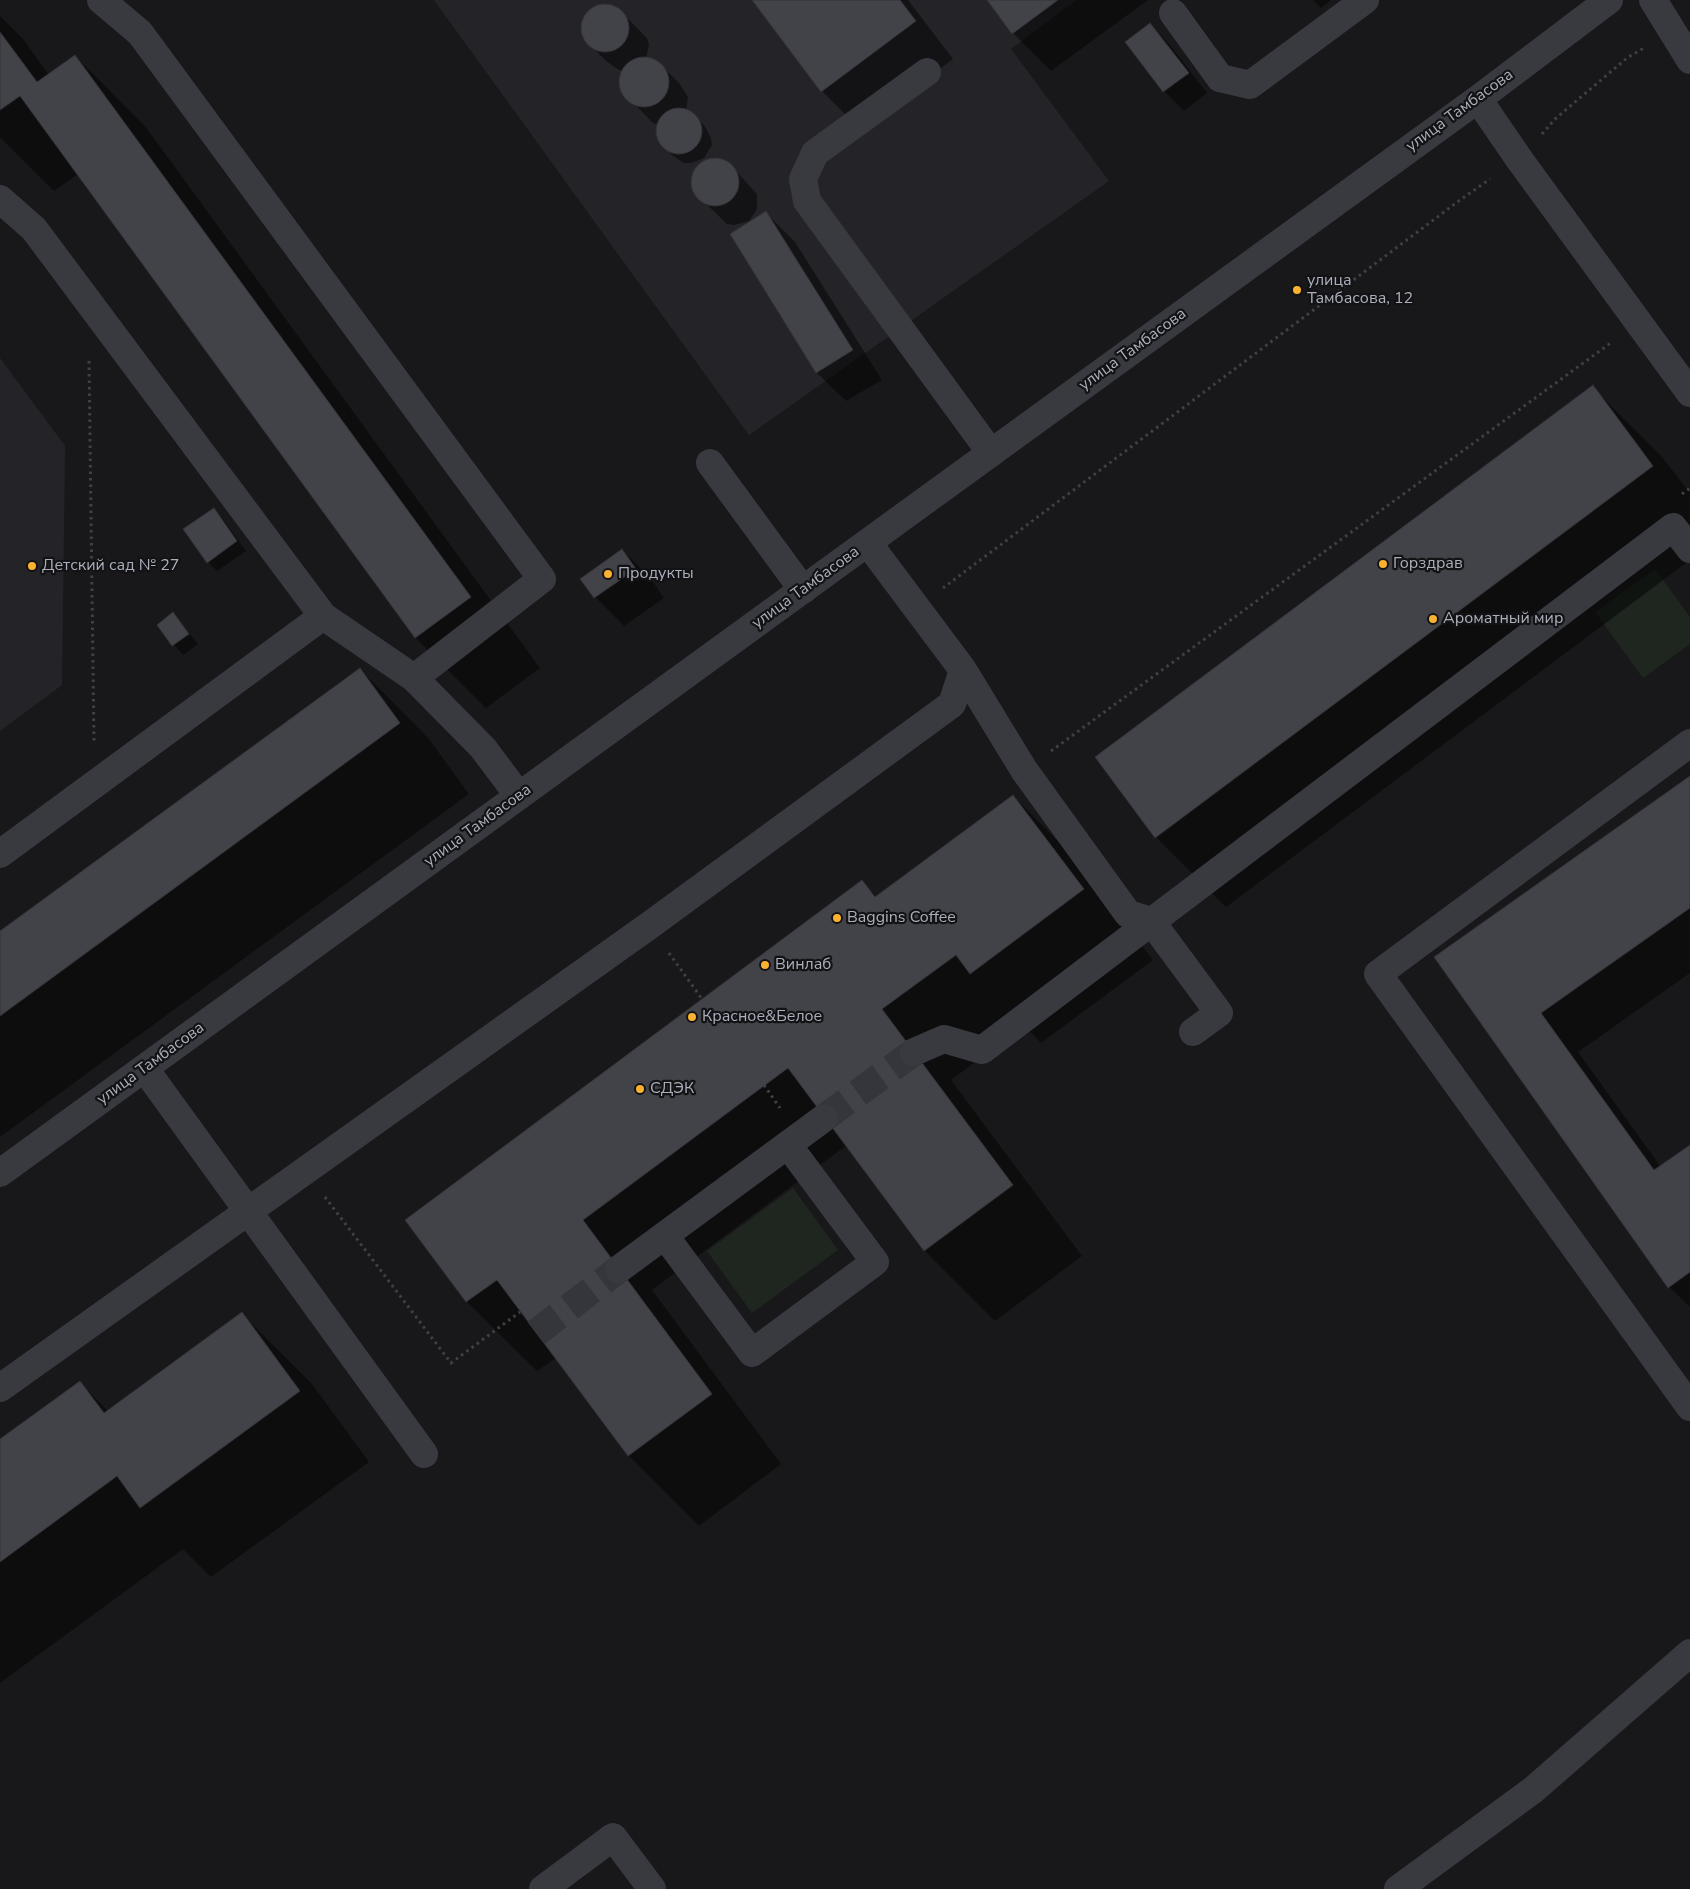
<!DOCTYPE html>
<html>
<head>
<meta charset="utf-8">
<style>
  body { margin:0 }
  canvas { display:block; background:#18181b }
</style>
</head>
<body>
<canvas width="1690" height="1889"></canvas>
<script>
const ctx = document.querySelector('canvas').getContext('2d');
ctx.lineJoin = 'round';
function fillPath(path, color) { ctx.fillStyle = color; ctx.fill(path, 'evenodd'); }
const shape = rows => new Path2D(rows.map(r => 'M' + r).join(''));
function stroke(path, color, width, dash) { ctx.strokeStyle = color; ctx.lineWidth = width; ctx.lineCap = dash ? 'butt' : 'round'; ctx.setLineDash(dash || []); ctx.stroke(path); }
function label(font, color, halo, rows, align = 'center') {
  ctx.font = font + ' "Nunito Sans",sans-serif'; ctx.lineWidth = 4.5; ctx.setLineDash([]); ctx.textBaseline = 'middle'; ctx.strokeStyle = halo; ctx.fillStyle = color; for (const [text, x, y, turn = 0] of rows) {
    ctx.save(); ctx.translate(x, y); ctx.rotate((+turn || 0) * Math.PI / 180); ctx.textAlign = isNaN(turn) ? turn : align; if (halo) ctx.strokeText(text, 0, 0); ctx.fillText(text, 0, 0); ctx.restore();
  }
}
const built = shape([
  [434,0,1077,0,1011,49,1109,181,749,435],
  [0,358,65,446,62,685,0,731]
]);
const green = shape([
  [1655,569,1690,617,1690,644,1643,678,1595,612],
  [793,1188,838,1250,752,1313,707,1251]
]);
const shadow = shape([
  [754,0,908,0,953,59,860,129,822,91],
  [989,0,1148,0,1051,71,1013,33],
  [1313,0,1331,0,1321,8],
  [601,5,616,7,647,38,649,45,646,58,659,63,679,83,688,97,686,112,694,115,704,125,711,138,712,145,704,158,691,163,684,163,672,155,662,145,657,131,660,125,653,123,622,91,620,83,624,70,619,70,606,61,586,41,582,26,584,19,588,13],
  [0,16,23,39,49,75,75,56,145,126,540,668,486,708,416,638,78,174,54,191,0,137],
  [1150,24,1169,44,1207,93,1184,111,1164,91,1126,42],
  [713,159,720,160,733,168,757,194,757,209,749,221,734,225,727,224,696,194,693,186,695,171,699,166],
  [766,213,795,242,882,380,846,401,817,373,732,234],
  [1592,387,1662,457,1690,493,1690,560,1226,907,1156,837],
  [214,509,223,519,246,551,217,571,208,562],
  [622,550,651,579,664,598,624,626,595,597,582,579],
  [173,614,198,644,183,655,158,626],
  [360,669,429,739,469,794,0,1137,0,933],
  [1690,777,1690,973,1578,1052,1661,1167,1690,1147,1690,1307,1669,1287,1436,957],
  [1013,796,1083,866,1153,960,1041,1043,1024,1026,951,1080,1082,1256,995,1321,925,1251,847,1145,652,1290,781,1464,699,1526,629,1456,556,1358,537,1371,467,1302,407,1220,862,882,877,897],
  [242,1314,312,1384,369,1462,211,1577,183,1549,0,1683,0,1441,79,1382,109,1412]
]);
const building = shape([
  [752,0,900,0,916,21,821,92,752,0],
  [987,0,1058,0,1012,34,987,0],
  '581 28a24 24 0 1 1 48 0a24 24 0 1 1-48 0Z',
  [1150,23,1189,73,1163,92,1125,42,1150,23],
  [0,32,37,82,75,55,471,597,415,638,20,96,0,110,0,32],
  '619 82a25 25 0 1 1 50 0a25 25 0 1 1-50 0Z',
  '656 131a23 23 0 1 1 46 0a23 23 0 1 1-46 0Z',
  '691 182a24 24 0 1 1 48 0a24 24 0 1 1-48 0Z',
  [766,211,853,350,816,373,730,234,766,211],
  [1593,385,1653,466,1155,838,1095,757,1593,385],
  [214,508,237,541,207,563,183,529,214,508],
  [622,549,636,569,594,598,580,579,622,549],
  [173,612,189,634,172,646,157,625,173,612],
  [360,668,400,723,0,1016,0,931,360,668],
  [1690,776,1690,908,1541,1013,1654,1170,1690,1145,1690,1272,1668,1288,1434,957,1690,776],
  [1013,795,1084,889,970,974,956,955,882,1009,1013,1185,924,1251,788,1068,583,1220,712,1394,628,1456,497,1280,466,1302,405,1220,862,880,875,897,1013,795],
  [242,1312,300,1391,140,1508,117,1476,0,1562,0,1439,80,1381,104,1413,242,1312]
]);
const minorTunnel = shape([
  [824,1118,914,1052],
  [536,1333,619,1269]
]);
const path = shape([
  [1542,134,1555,119,1627,58,1644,48],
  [89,361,94,742],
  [1682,494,1690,488],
  [943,588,1456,203,1490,179],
  [1051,751,1612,342],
  [669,953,702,999],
  [764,1085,780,1108],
  [325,1197,451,1363,520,1312]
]);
const minor = shape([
  [101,0,140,33,542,579,414,678,483,748,519,796],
  [1653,0,1690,60],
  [1173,13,1220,78,1250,85,1365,0],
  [927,72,815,153,803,179,807,201,991,453],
  [1478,99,1519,159,1690,393],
  [0,199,34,229,323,616],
  [710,463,803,590],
  [868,543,963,670,1024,770,1128,914,1151,921,1219,1013,1193,1032],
  [1690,743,1378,974,1690,1407],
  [0,854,323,616,414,678],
  [914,1052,944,1039,982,1050,1673,527,1690,549],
  [145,1069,424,1454],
  [0,1173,1478,99,1609,0],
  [665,1236,752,1353,875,1262,788,1145],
  [619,1269,824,1118],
  [0,1388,650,925,952,704,963,670],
  [543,1889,613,1837,652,1889],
  [1398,1889,1533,1790,1690,1653]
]);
const markers = [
  [1297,290,5,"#fbb230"],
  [1383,564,5,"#fbb230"],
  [32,566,5,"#fbb230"],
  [608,574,5,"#fbb230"],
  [1433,619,5,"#fbb230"],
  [837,918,5,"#fbb230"],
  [765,965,5,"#fbb230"],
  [692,1017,5,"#fbb230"],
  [640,1089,5,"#fbb230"]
];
const streetNames = [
  ["улица Тамбасова",1460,111,-36],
  ["улица Тамбасова",1133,350,-36],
  ["улица Тамбасова",806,588,-36],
  ["улица Тамбасова",478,826,-36],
  ["улица Тамбасова",151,1064,-36]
];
const poiNames = [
  ["улица",1307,281],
  ["Тамбасова, 12",1307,299],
  ["Горздрав",1393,564],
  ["Детский сад № 27",42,566],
  ["Продукты",618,574],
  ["Ароматный мир",1443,619],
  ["Baggins Coffee",847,918],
  ["Винлаб",775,965],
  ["Красное&Белое",702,1017],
  ["СДЭК",650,1089]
];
fillPath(built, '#242428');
fillPath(green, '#1e261f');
fillPath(shadow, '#0007');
fillPath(building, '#424348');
stroke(building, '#323237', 1);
stroke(minorTunnel, '#35363b', 28, [28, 14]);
stroke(path, '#3f4147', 3, [2.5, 4]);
stroke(minor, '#393a40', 28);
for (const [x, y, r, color] of markers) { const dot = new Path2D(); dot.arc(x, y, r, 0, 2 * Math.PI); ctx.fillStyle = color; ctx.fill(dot); stroke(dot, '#131316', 2); }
label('16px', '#aaafbb', '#131316', streetNames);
label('16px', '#aaafbb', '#131316', poiNames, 'left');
</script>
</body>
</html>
